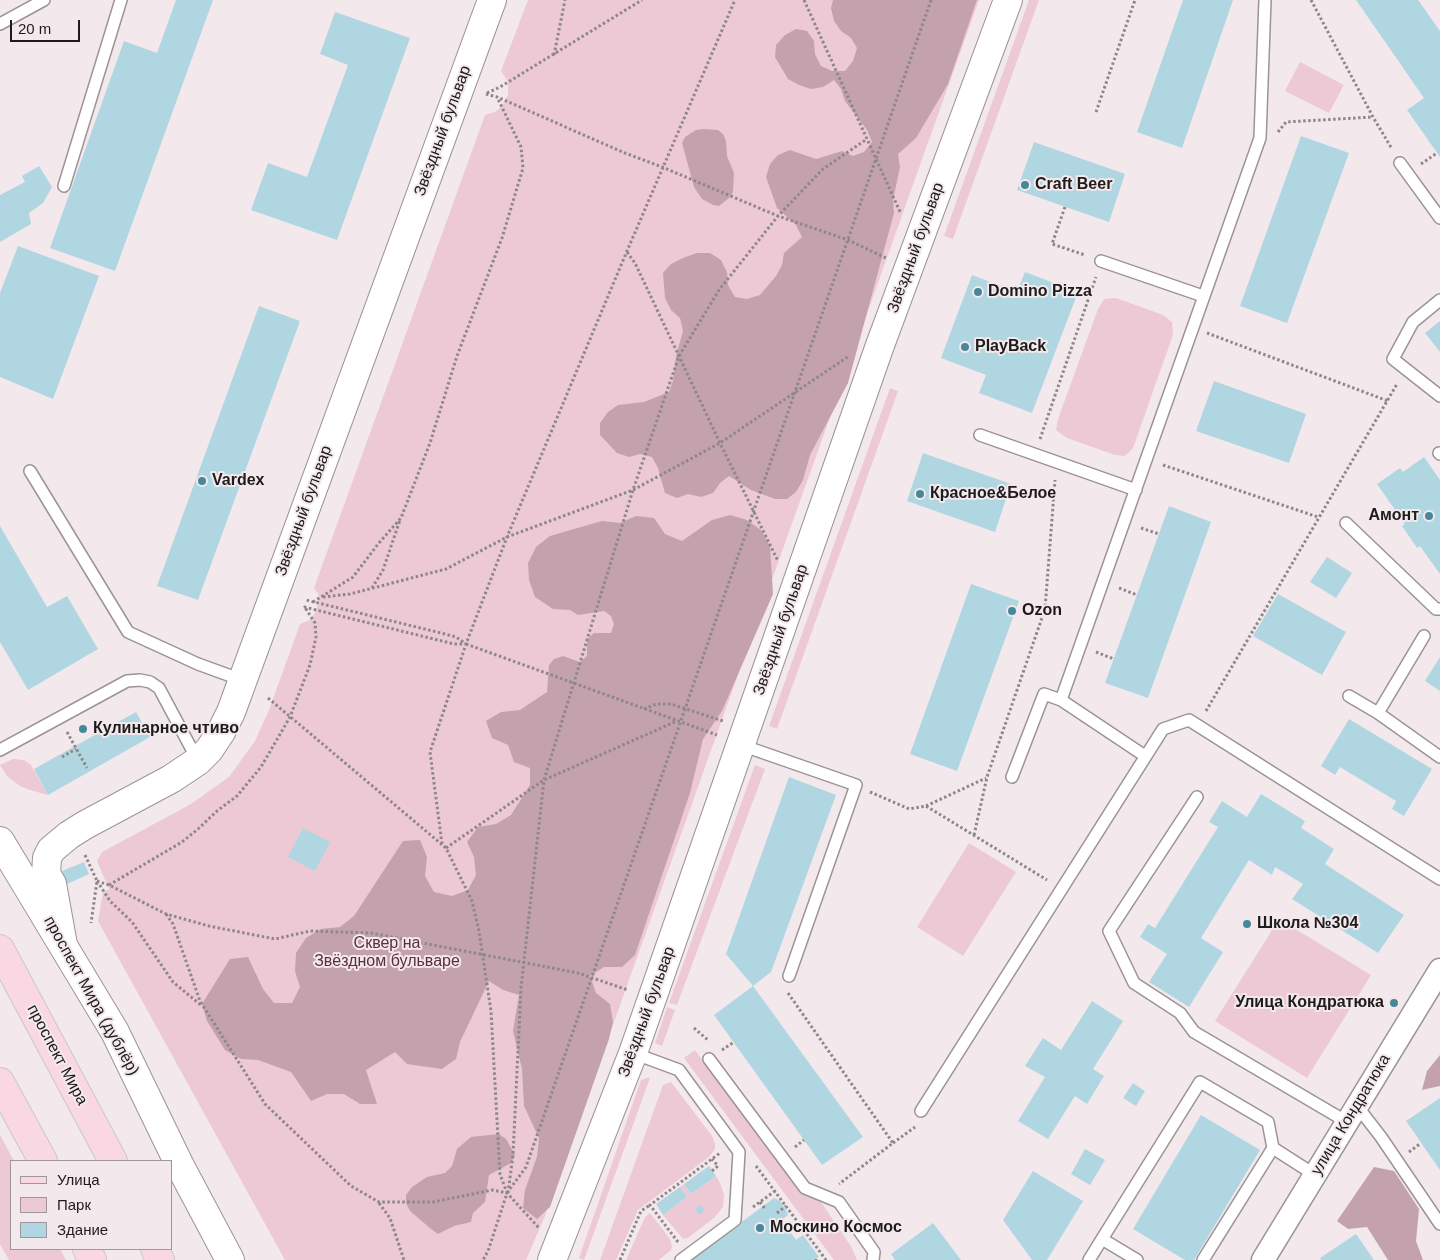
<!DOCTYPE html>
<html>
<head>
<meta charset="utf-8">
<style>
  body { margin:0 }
  #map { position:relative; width:1440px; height:1260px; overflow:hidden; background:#f3e9ec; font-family:Arial,sans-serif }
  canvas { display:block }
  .legend { position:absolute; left:10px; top:1160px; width:162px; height:90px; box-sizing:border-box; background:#f3e9ec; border:1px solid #9e9799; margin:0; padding:6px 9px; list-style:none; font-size:15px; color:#1e1b1c }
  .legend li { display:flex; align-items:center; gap:10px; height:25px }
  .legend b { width:25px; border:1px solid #9e9799 }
  .scale { position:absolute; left:10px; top:20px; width:70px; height:22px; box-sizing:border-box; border:2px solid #1e1b1c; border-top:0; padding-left:6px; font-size:15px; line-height:18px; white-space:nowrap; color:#1e1b1c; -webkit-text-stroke:4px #f3e9ec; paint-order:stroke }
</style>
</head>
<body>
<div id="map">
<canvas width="1440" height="1260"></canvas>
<ul class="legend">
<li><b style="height:6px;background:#f9d8e3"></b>Улица</li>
<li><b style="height:14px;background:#ecc9d5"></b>Парк</li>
<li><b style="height:14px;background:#b0d6e2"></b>Здание</li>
</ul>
<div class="scale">20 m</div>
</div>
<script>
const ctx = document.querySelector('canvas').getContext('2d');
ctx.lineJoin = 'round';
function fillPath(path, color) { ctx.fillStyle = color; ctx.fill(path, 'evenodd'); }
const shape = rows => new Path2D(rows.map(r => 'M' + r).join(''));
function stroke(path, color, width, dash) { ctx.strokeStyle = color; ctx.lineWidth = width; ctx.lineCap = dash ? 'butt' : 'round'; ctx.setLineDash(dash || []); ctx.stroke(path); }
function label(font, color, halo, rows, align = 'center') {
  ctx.font = font + ' Arial,sans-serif'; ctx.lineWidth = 4; ctx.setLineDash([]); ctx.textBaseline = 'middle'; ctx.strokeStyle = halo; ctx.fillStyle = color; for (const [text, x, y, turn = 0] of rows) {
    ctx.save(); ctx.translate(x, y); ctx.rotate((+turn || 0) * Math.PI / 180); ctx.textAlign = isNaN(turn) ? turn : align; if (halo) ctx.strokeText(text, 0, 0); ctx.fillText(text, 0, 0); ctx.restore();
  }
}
const green = shape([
  [528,0,979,0,544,1218,526,1260,285,1260,98,921,103,892,109,889,97,861,102,852,191,804,229,777,255,741,269,710,300,624,310,620,315,613,319,600,318,593,314,588,485,115,495,112,501,107,508,95,508,82,501,71],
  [1029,0,1039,0,953,239,944,236],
  [1300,62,1344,85,1329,113,1285,91],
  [1116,298,1163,315,1172,322,1173,335,1133,448,1125,456,1115,455,1067,438,1056,430,1058,419,1098,309,1104,299],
  [890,388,898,391,777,729,769,726],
  [13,759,24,760,31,765,48,795,30,790,20,786,7,776,0,765],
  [755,765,765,769,677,1005,669,1003],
  [969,843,1016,872,963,956,917,927],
  [1279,919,1371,975,1307,1078,1215,1021],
  [667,1007,675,1010,662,1046,655,1043],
  [695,1050,798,1189,819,1199,852,1248,857,1260,834,1260,684,1058],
  [647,1078,650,1078,584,1260,579,1258,641,1080],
  [671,1082,712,1136,715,1144,715,1149,709,1157,638,1210,616,1260,600,1260,663,1085],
  [0,1135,14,1161,11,1161,11,1249,60,1249,66,1260,9,1260,0,1244],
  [716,1176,720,1183,724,1195,723,1207,715,1217,688,1238,683,1239,663,1215,687,1197,680,1187,684,1184,691,1194],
  [650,1213,670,1239,672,1246,671,1250,659,1260,626,1260,645,1217]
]);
const forest = shape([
  [833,0,977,0,948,84,916,138,898,154,900,167,893,200,894,213,848,383,810,455,803,480,796,492,787,499,775,499,751,490,729,476,720,483,713,493,701,497,688,494,677,498,665,493,658,468,652,457,640,454,629,457,617,453,600,435,600,423,608,412,618,405,644,402,669,392,673,381,676,356,683,331,680,318,671,310,665,298,663,273,671,264,683,258,697,253,710,253,721,260,727,272,728,285,735,297,747,299,760,295,776,276,782,265,784,253,802,237,796,225,777,208,766,177,770,164,778,155,790,150,816,159,842,151,853,156,864,152,872,142,867,130,845,101,841,89,834,80,823,87,811,89,799,85,788,79,775,57,776,45,785,35,796,29,807,31,814,41,815,54,821,66,832,71,845,71,853,61,857,48,851,38,841,31,834,21,831,8],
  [704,129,718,130,723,134,726,141,727,156,734,173,733,192,729,198,719,206,713,205,702,199,694,187,682,143,685,137,696,130],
  [730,515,747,520,761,530,770,546,773,594,722,711,703,739,690,793,635,955,622,967,604,967,590,976,596,993,610,1004,613,1022,609,1039,550,1207,537,1219,523,1208,525,1190,537,1157,539,1138,524,1106,522,1069,513,1031,519,995,503,990,489,981,460,1042,456,1059,442,1069,407,1064,395,1052,366,1070,377,1104,360,1104,344,1094,327,1094,311,1101,291,1072,258,1060,241,1059,225,1050,207,1021,202,1004,230,959,248,957,263,989,274,1003,292,1003,300,987,295,971,296,953,306,938,321,929,340,927,354,916,403,841,420,840,427,857,425,876,434,892,452,896,468,890,476,875,474,857,467,842,478,827,496,824,511,815,530,785,530,768,514,762,508,745,492,738,486,721,501,712,520,710,547,692,549,665,554,659,563,656,580,662,587,656,587,639,594,633,611,633,614,624,611,616,604,611,578,615,570,610,553,609,535,597,529,580,528,563,536,547,550,536,567,531,602,521,620,523,636,516,654,518,665,534,682,541,712,520],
  [1440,1055,1440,1086,1422,1090,1427,1071],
  [499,1134,506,1139,515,1155,511,1163,489,1175,485,1202,473,1213,471,1222,454,1226,438,1234,431,1229,410,1211,406,1203,406,1195,412,1187,427,1177,445,1173,452,1166,457,1149,471,1137],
  [1374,1167,1394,1171,1419,1209,1416,1241,1423,1260,1388,1260,1367,1227,1348,1229,1337,1221]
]);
const building = shape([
  [176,0,213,0,115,271,50,248,124,41,157,53],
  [1183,0,1233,0,1182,148,1137,132],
  [1356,0,1418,0,1440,31,1440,157,1407,110,1424,98],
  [335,12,410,38,337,240,251,210,268,163,307,177,348,65,320,54],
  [1301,136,1349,153,1287,323,1240,306],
  [1034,142,1125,174,1109,222,1017,190],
  [39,166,52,187,43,203,29,213,31,224,0,242,0,195,25,182,22,176],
  [18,246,99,276,53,399,0,377,0,293],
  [1025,272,1078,292,1032,413,979,393,986,375,941,358,972,275,1017,292],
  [259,306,300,321,198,600,157,586],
  [1440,321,1440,352,1425,333],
  [1214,381,1306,414,1289,463,1196,431],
  [923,453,1011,484,995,532,907,501],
  [1424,457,1440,480,1440,574,1420,546,1417,548,1402,526,1405,524,1377,484,1400,468,1403,472],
  [1169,506,1211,522,1148,698,1105,683],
  [0,526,47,607,67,596,98,649,28,690,0,642],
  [1327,557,1352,573,1336,598,1310,582],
  [971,584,1019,601,957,771,910,754],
  [1278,594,1346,632,1322,675,1253,636],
  [1440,657,1440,691,1425,681],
  [136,712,150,737,48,795,34,769],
  [1349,719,1432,769,1404,816,1392,809,1396,801,1340,767,1335,775,1321,766],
  [789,777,836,795,771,972,753,986,863,1137,822,1165,714,1015,753,986,726,954],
  [1261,794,1305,821,1301,828,1334,849,1325,864,1404,915,1378,953,1292,899,1303,884,1275,867,1272,875,1249,860,1201,938,1223,952,1189,1007,1149,982,1167,954,1140,937,1148,924,1155,928,1218,827,1209,822,1222,801,1247,817],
  [303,828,330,842,315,871,288,857],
  [84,862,89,874,67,884,62,871],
  [1092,1001,1123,1021,1093,1069,1104,1076,1087,1104,1075,1096,1048,1139,1018,1121,1045,1077,1025,1066,1043,1038,1061,1050],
  [1133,1083,1145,1091,1136,1106,1123,1098],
  [1440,1098,1440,1170,1406,1121],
  [1201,1115,1260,1150,1194,1260,1185,1260,1133,1229],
  [1085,1149,1105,1160,1090,1185,1071,1174],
  [709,1166,716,1176,691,1194,684,1184],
  [1033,1171,1083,1201,1047,1260,1032,1260,1003,1220],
  [680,1187,687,1197,663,1215,656,1204],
  [774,1198,780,1201,786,1210,788,1215,782,1220,796,1240,803,1235,819,1257,814,1260,690,1260],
  [700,1205,705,1210,699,1215,695,1209],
  [933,1223,961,1260,895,1260,891,1254],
  [1356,1234,1374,1260,1321,1260,1320,1258]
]);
const path = shape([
  [804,0,901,214],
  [1311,0,1373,117,1392,149],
  [554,55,565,0],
  [487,93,500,87,642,0],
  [486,94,497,97,625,153,662,167,778,216,848,240,886,258],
  [1096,112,1135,0],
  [1278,132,1286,122,1373,117],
  [1421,164,1437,153],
  [1065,207,1052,244,1085,255],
  [627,252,635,263,720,443,778,561],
  [1207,333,1388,401],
  [1040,439,1096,277],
  [1163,465,1318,517],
  [1141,528,1159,534],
  [372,588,383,570,400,520],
  [1119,588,1137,595],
  [323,597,350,594,446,569,507,537,633,490,720,443,849,356],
  [313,602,353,577,378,544,401,518,430,443,457,356,502,238,523,168,521,147,497,97],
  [304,607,454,644,466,644,456,637,445,634,306,600],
  [466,644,717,735],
  [1096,652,1114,659],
  [268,698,446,848,472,901,479,931,491,1011,500,1174,507,1193,488,1251,483,1260],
  [644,709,656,704,671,704,723,721],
  [1206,711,1397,384],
  [67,732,87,768],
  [62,757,76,749],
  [870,792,909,809,926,806,1047,880],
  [926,806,986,778],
  [974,835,987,777,1045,609,1055,480],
  [442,844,430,752,466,644,507,537,627,251,735,0],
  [446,848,544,780,677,721],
  [85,855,97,881,91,923],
  [97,881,109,885,166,914,209,926,275,939,310,931,371,933,578,973,628,990],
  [97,881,110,901,132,922,173,982,202,1006],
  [109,885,182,842,198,829,217,811,237,796,261,767,290,717,310,665,316,637,315,623,304,606],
  [166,914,173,924,200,1001,265,1104,351,1186,379,1202,433,1202,492,1190,507,1193,539,1228],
  [788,993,893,1143,839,1184],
  [694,1028,709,1041],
  [722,1050,734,1042],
  [893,1143,915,1127],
  [795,1147,804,1140],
  [1409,1152,1421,1143],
  [756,1166,826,1260],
  [712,1171,718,1166,712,1159],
  [507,1193,526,1167,931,0],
  [508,1193,513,1155,521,988,544,780,633,490,679,356,719,290,778,216,823,169,867,139],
  [760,1202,766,1210],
  [379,1203,390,1218,404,1260],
  [753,1207,775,1191],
  [777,1213,786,1206],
  [678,1242,650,1205,720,1153],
  [816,1259,816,1260],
  [620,1260,641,1211,650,1205]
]);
const service = shape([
  [0,24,44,0],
  [1400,163,1440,218],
  [64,186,121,0],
  [1101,261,1203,296],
  [1440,300,1413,322,1393,359,1440,396],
  [980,435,1136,490],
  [1439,453,1440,454],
  [30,471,128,632,198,664,242,680],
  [1346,523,1436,609,1440,609],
  [1424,636,1378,713,1440,757],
  [1349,696,1378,713],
  [741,745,856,785,789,976],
  [0,750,127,681,140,680,150,682,159,688,198,761],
  [1145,756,1061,700,1260,138,1265,0],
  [1012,777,1044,694,1061,700],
  [1197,797,1109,931,1134,983,1180,1013,1194,1032,1347,1122],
  [633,1053,679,1070,739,1152,735,1220,681,1260],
  [709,1059,805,1188,839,1202,874,1252,873,1260],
  [1357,1106,1381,1137,1440,1224],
  [921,1111,1163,729,1189,720,1440,879],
  [1089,1260,1102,1239],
  [1137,1260,1102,1239,1200,1082,1268,1122,1273,1148,1315,1175],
  [1203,1260,1273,1148]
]);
const minor = shape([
  [1263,1260,1440,970]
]);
const tertiary = shape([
  [63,945,52,884,46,874,47,858,51,850,69,835,85,825,171,779,198,761,209,750,221,732,231,712,492,0],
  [552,1260,633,1053,879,348,1008,0]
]);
const secondary = shape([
  [0,841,115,1032,180,1166,230,1260]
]);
const primary = shape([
  [0,949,113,1161],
  [0,1082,43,1161],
  [87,1249,92,1260],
  [155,1249,160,1260]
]);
const markers = [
  [1025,185,5,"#47879a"],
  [978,292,5,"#47879a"],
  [965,347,5,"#47879a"],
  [202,481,5,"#47879a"],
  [920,494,5,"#47879a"],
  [1429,516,5,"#47879a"],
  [1012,611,5,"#47879a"],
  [83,729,5,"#47879a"],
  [1247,924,5,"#47879a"],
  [1394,1003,5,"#47879a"],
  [760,1228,5,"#47879a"]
];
const streetNames = [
  ["Звёздный бульвар",443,131,-70],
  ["Звёздный бульвар",916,248,-70],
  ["Звёздный бульвар",304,511,-70],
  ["Звёздный бульвар",781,630,-71],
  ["проспект Мира (дублёр)",91,996,61],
  ["Звёздный бульвар",647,1012,-70],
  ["проспект Мира",57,1055,62],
  ["улица Кондратюка",1351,1115,-59]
];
const poiNames = [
  ["Craft Beer",1035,185],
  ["Domino Pizza",988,292],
  ["PlayBack",975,347],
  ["Vardex",212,481],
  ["Красное&Белое",930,494],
  ["Амонт",1419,516,"right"],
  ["Ozon",1022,611],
  ["Кулинарное чтиво",93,729],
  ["Школа №304",1257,924],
  ["Улица Кондратюка",1384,1003,"right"],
  ["Москино Космос",770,1228]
];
const parkNames = [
  ["Сквер на",387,944],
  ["Звёздном бульваре",387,962]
];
fillPath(green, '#ecc9d5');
fillPath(forest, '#c4a2ad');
fillPath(building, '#b0d6e2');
stroke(service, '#9c9396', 14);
stroke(minor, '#9c9396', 25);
stroke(tertiary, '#9c9396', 30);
stroke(secondary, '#9c9396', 30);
stroke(primary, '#c9c8c9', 30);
stroke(path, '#8e8789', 3, [2.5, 2.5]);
stroke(service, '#fff', 11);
stroke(minor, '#fff', 22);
stroke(tertiary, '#fff', 28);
stroke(secondary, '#fff', 28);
stroke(primary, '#f9d8e3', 28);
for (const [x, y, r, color] of markers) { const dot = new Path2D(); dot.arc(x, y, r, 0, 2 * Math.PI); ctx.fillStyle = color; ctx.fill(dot); stroke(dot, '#f3e9ec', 2); }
label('16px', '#1e1b1c', '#f3e9ec', streetNames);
label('bold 16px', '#1e1b1c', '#f3e9ec', poiNames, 'left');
label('16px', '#5c2c3f', '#f3e9ec', parkNames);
</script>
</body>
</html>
